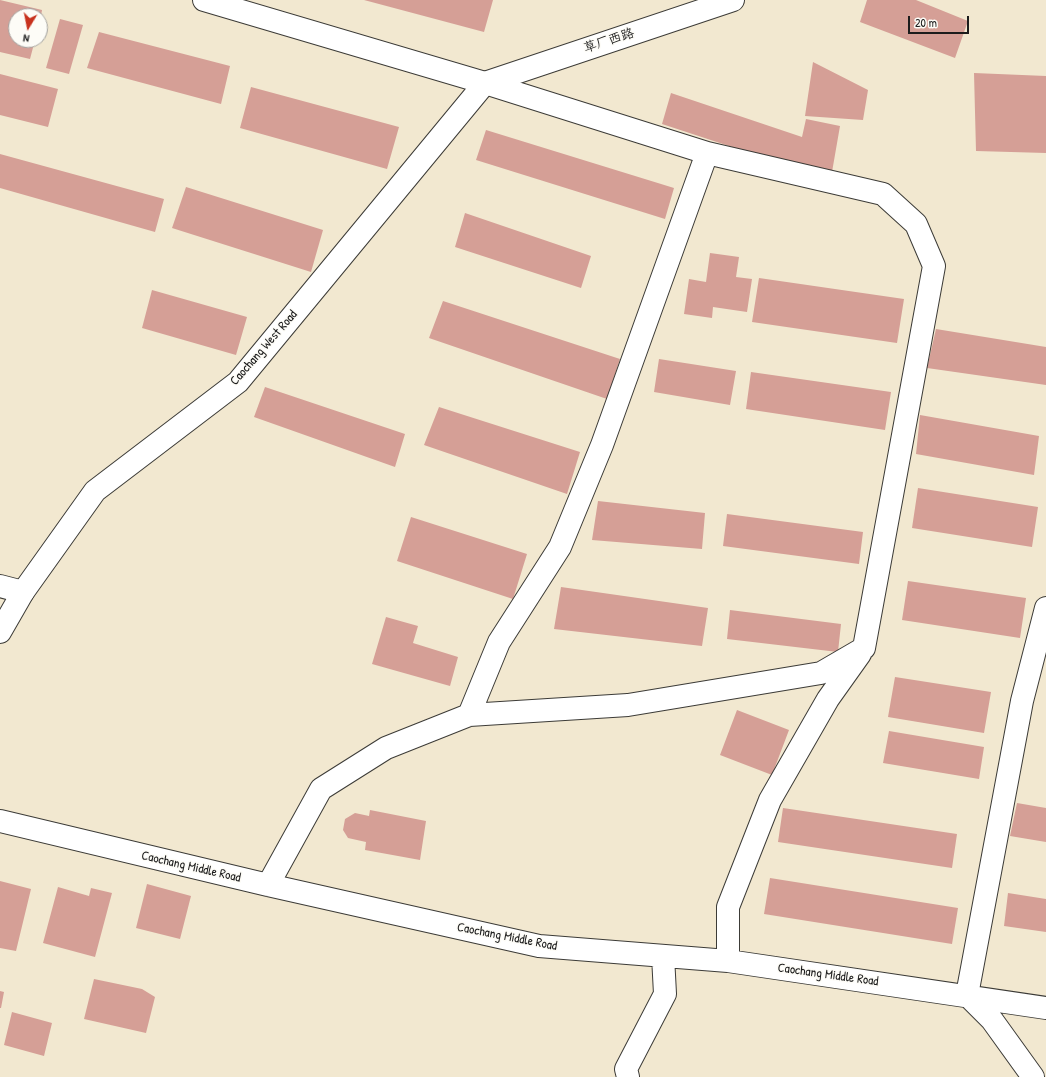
<!DOCTYPE html>
<html>
<head>
<meta charset="utf-8">
<style>
  body { margin:0 }
  #map { position:relative; width:1046px; height:1077px; overflow:hidden; background:#f2e8d0; font-family:"Patrick Hand",sans-serif }
  canvas { display:block }
  .north { position:absolute; left:8px; top:8px; width:40px; height:40px; box-sizing:border-box; background:#fdfcf7; border:1px solid #a3a29f; border-radius:50%; rotate:190deg; font-size:11px; font-weight:700; line-height:16px; text-align:center; color:#1c1c1c }
  .north::after { content:''; display:block; margin:auto; width:14px; height:18px; background:#c8321e; clip-path:polygon(50% 0,100% 100%,50% 72%,0 100%) }
  .scale { position:absolute; left:908px; top:16px; width:61px; height:18px; box-sizing:border-box; border:2px solid #1c1c1c; border-top:0; padding-left:5px; font-size:12px; line-height:14px; white-space:nowrap; color:#1c1c1c; -webkit-text-stroke:3px #fdfcf7; paint-order:stroke }
</style>
</head>
<body>
<div id="map">
<canvas width="1046" height="1077"></canvas>
<div class="north">N</div>
<div class="scale">20 m</div>
</div>
<script>
const ctx = document.querySelector('canvas').getContext('2d');
ctx.lineJoin = 'round';
function fillPath(path, color) { ctx.fillStyle = color; ctx.fill(path, 'evenodd'); }
const shape = rows => new Path2D(rows.map(r => 'M' + r).join(''));
function stroke(path, color, width, dash) { ctx.strokeStyle = color; ctx.lineWidth = width; ctx.lineCap = dash ? 'butt' : 'round'; ctx.setLineDash(dash || []); ctx.stroke(path); }
function label(font, color, halo, rows, align = 'center') {
  ctx.font = font + ' "Patrick Hand","LXGW WenKai TC",sans-serif'; ctx.lineWidth = 3; ctx.setLineDash([]); ctx.textBaseline = 'middle'; ctx.strokeStyle = halo; ctx.fillStyle = color; for (const [text, x, y, turn = 0] of rows) {
    ctx.save(); ctx.translate(x, y); ctx.rotate((+turn || 0) * Math.PI / 180); ctx.textAlign = isNaN(turn) ? turn : align; if (halo) ctx.strokeText(text, 0, 0); ctx.fillText(text, 0, 0); ctx.restore();
  }
}
const building = shape([
  [0,0,42,10,41,16,16,16,16,40,35,40,30,59,0,52],
  [364,0,493,0,484,32],
  [867,0,916,0,968,21,955,58,860,22],
  [60,19,83,25,69,74,46,68],
  [99,32,230,66,221,104,87,68],
  [813,62,868,90,863,120,805,116],
  [974,73,1046,76,1046,153,976,151],
  [0,74,58,89,48,127,0,115],
  [251,87,399,127,387,169,240,128],
  [671,93,802,137,806,119,840,126,832,172,790,166,662,124],
  [486,130,674,188,665,219,476,160],
  [0,154,164,199,155,232,0,188],
  [186,187,323,230,311,272,172,228],
  [465,213,591,256,581,288,455,247],
  [710,253,739,257,736,277,752,279,747,312,713,307,712,318,684,314,689,279,706,282],
  [759,278,904,299,897,343,752,322],
  [152,290,247,317,236,355,142,328],
  [443,301,620,359,607,399,429,338],
  [936,329,1046,347,1046,385,927,368],
  [659,359,736,371,730,405,654,392],
  [751,372,891,392,885,430,746,409],
  [265,387,405,434,395,467,254,417],
  [439,407,580,452,567,494,424,445],
  [920,415,1039,436,1034,475,916,454],
  [918,488,1038,507,1032,547,912,528],
  [598,501,705,513,702,549,592,540],
  [727,514,863,532,859,564,723,546],
  [411,517,527,554,513,599,397,561],
  [908,581,1026,598,1020,638,902,620],
  [561,587,708,608,702,646,554,629],
  [730,610,841,624,838,652,727,639],
  [386,617,418,626,413,643,458,657,450,686,372,664],
  [895,677,991,692,984,733,888,717],
  [737,710,789,730,772,775,720,755],
  [889,731,984,747,979,779,883,763],
  [1017,803,1046,808,1046,842,1010,836],
  [783,808,957,834,952,868,778,842],
  [370,810,426,821,420,860,365,850,366,842,348,838,343,830,345,819,355,813,369,816],
  [770,878,958,908,952,944,764,914],
  [0,881,31,889,16,951,0,948],
  [147,884,191,896,180,939,136,928],
  [58,887,89,896,91,888,112,893,95,957,43,943],
  [1008,893,1046,899,1046,932,1004,926],
  [94,979,142,989,155,997,146,1033,84,1019],
  [0,991,4,992,1,1008,0,1008],
  [12,1012,52,1023,44,1056,4,1045]
]);
const minor = shape([
  [204,0,485,83,707,153,883,194,916,224,934,266,864,648,821,673,628,705,469,715,386,748,321,789,268,885],
  [0,586,23,592],
  [469,715,499,642,560,547,602,445,707,153],
  [0,821,268,885,539,946,728,961,1046,1008],
  [728,961,728,907,770,800,828,699,860,654],
  [628,1077,626,1069,665,994,663,956],
  [1033,1077,992,1020,967,995,1022,701,1046,608]
]);
const major = shape([
  [0,632,23,592,95,491,238,382,485,83,733,0]
]);
const streetNames = [
  ["草厂西路",609,41,-18],
  ["Caochang West Road",264,348,-49],
  ["Caochang Middle Road",191,867,13],
  ["Caochang Middle Road",507,937,11],
  ["Caochang Middle Road",828,975,8]
];
fillPath(building, '#d59f96');
stroke(minor, '#3c3b37', 24);
stroke(major, '#3c3b37', 24);
stroke(minor, '#fff', 22);
stroke(major, '#fff', 22);
label('13px', '#1c1c1c', '#fdfcf7', streetNames);
</script>
</body>
</html>
